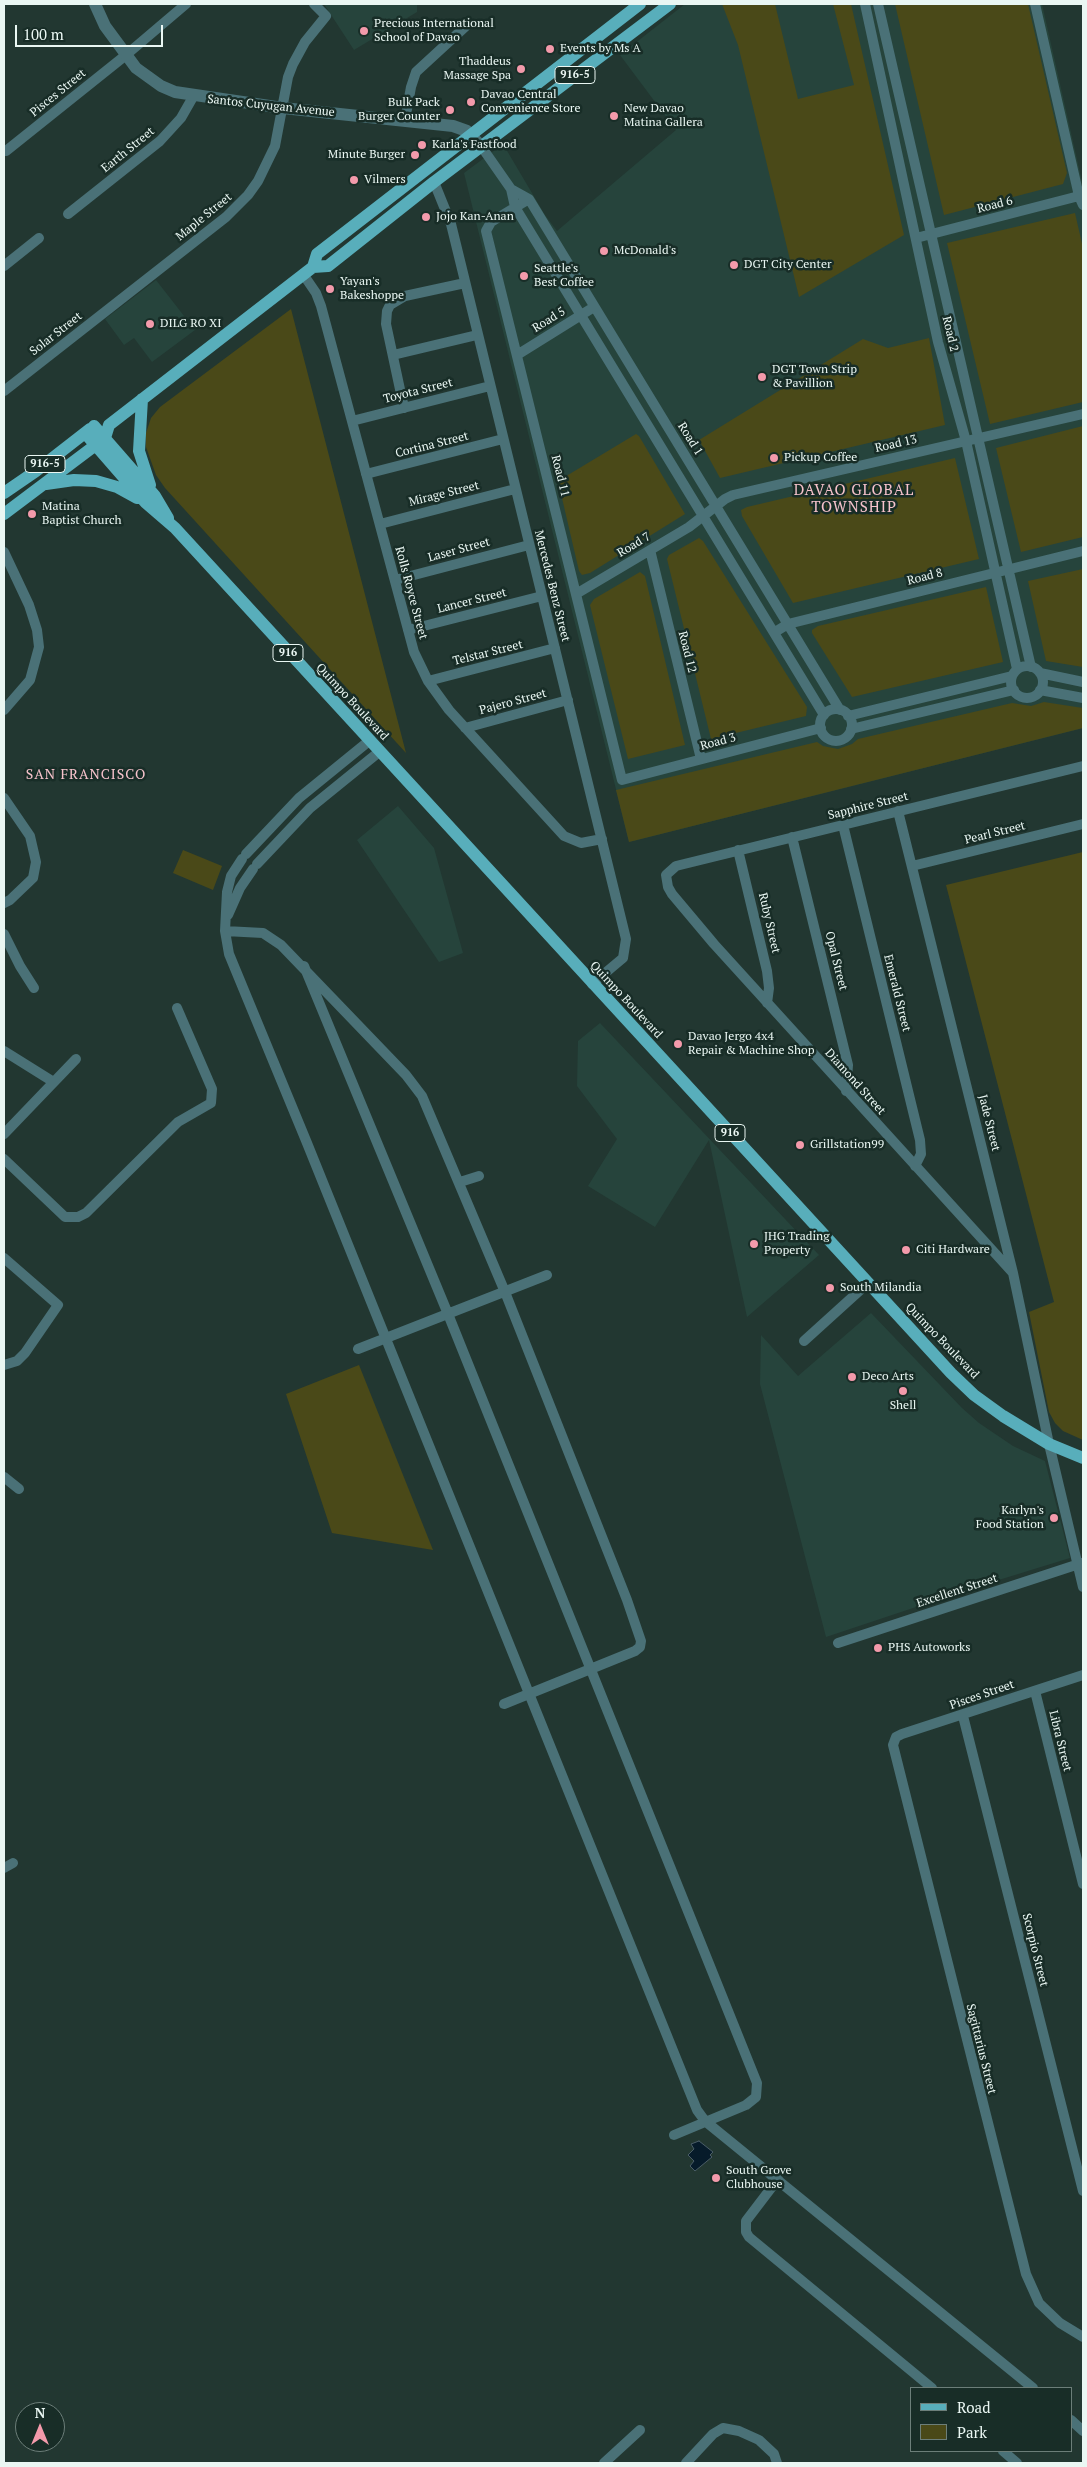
<!DOCTYPE html>
<html>
<head>
<meta charset="utf-8">
<style>
  body { margin:0 }
  #map { position:relative; width:1087px; height:2467px; overflow:hidden; background:#223731; font-family:"PT Serif",serif }
  canvas { display:block }
  .frame { position:absolute; inset:0; border:5px solid #eaf7f3; pointer-events:none }
  .legend { position:absolute; left:910px; top:2387px; width:162px; height:65px; box-sizing:border-box; background:#182d27; border:1px solid #6c7e79; margin:0; padding:6px 9px; list-style:none; font-size:15px; color:#eaf7f3 }
  .legend li { display:flex; align-items:center; gap:10px; height:25px }
  .legend b { width:25px; border:1px solid #6c7e79 }
  .north { position:absolute; left:15px; top:2402px; width:50px; height:50px; box-sizing:border-box; background:#182d27; border:1px solid #6c7e79; border-radius:50%; rotate:0deg; font-size:14px; font-weight:700; line-height:20px; text-align:center; color:#eaf7f3 }
  .north::after { content:''; display:block; margin:auto; width:18px; height:22px; background:#f39aab; clip-path:polygon(50% 0,100% 100%,50% 72%,0 100%) }
  .scale { position:absolute; left:15px; top:25px; width:148px; height:22px; box-sizing:border-box; border:2px solid #eaf7f3; border-top:0; padding-left:6px; font-size:15px; line-height:18px; white-space:nowrap; color:#eaf7f3; -webkit-text-stroke:4px #182d27; paint-order:stroke }
</style>
</head>
<body>
<div id="map">
<canvas width="1087" height="2467"></canvas>
<div class="frame"></div>
<ul class="legend">
<li><b style="height:6px;background:#58aebb"></b>Road</li>
<li><b style="height:14px;background:#4a4918"></b>Park</li>
</ul>
<div class="north">N</div>
<div class="scale">100 m</div>
</div>
<script>
const ctx = document.querySelector('canvas').getContext('2d');
ctx.lineJoin = 'round';
function fillPath(path, color) { ctx.fillStyle = color; ctx.fill(path, 'evenodd'); }
const shape = rows => new Path2D(rows.map(r => 'M' + r).join(''));
function stroke(path, color, width, dash) { ctx.strokeStyle = color; ctx.lineWidth = width; ctx.lineCap = dash ? 'butt' : 'round'; ctx.setLineDash(dash || []); ctx.stroke(path); }
function label(font, color, halo, rows, align = 'center') {
  ctx.font = font + ' "PT Serif",serif'; ctx.lineWidth = 5; ctx.setLineDash([]); ctx.textBaseline = 'middle'; ctx.strokeStyle = halo; ctx.fillStyle = color; for (const [text, x, y, turn = 0] of rows) {
    ctx.save(); ctx.translate(x, y); ctx.rotate((+turn || 0) * Math.PI / 180); ctx.textAlign = isNaN(turn) ? turn : align; if (halo) ctx.strokeText(text, 0, 0); ctx.fillText(text, 0, 0); ctx.restore();
  }
}
const built = shape([
  [324,4,417,4,417,12,354,50],
  [685,4,1042,4,1083,186,1083,728,629,842,464,173,503,144,545,215,557,231,676,130,620,55],
  [156,280,195,330,152,362,134,338,124,345,105,319],
  [398,806,434,848,463,953,439,962,357,840],
  [600,1023,819,1255,747,1317,709,1140,655,1227,588,1186,617,1139,577,1086,578,1041],
  [871,1313,962,1408,979,1423,1013,1446,1045,1461,1070,1558,976,1587,826,1637,760,1384,761,1335,798,1376]
]);
const green = shape([
  [722,4,775,4,798,99,854,85,833,4,851,4,904,235,799,297,738,45],
  [895,4,1028,4,1067,173,1063,184,944,215],
  [1075,213,1083,248,1083,402,990,424,947,243],
  [291,309,406,753,165,488,156,475,146,447,146,433,151,418,160,407],
  [929,338,945,425,720,478,699,440,863,339,888,348],
  [1083,426,1083,537,1021,552,996,448],
  [636,434,639,436,685,514,590,573,582,575,579,571,558,481],
  [955,458,979,559,793,603,742,516,741,510,747,507],
  [699,538,703,541,807,707,806,716,711,739,667,559,669,555],
  [1083,569,1083,667,1046,661,1028,581],
  [640,572,645,576,685,745,628,759,590,605,594,599],
  [986,587,1003,662,852,697,812,633,812,630,818,626],
  [1044,702,1083,708,1083,728,629,842,616,790,817,742,823,746,838,749,852,744,858,739,1012,703,1031,706],
  [183,850,222,866,213,890,173,873],
  [1083,852,1083,1440,1063,1431,1055,1423,1049,1412,1029,1312,1054,1302,946,885],
  [359,1365,433,1550,332,1533,286,1394]
]);
const water = shape([
  [699,2141,713,2152,710,2155,712,2157,695,2171,690,2166,694,2161,688,2155,694,2149,691,2144,699,2141]
]);
const minor = shape([
  [865,4,938,342,966,441,1017,669],
  [878,4,1031,667],
  [1035,4,1079,196,1083,205],
  [405,120,411,87,416,72,466,26],
  [481,146,511,189,515,207,824,715],
  [6,151,126,55,186,4],
  [434,182,451,224,626,939,623,958,592,984],
  [511,189,529,199,840,710],
  [529,199,491,222,486,231,622,780,821,728],
  [68,214,160,141,181,118,193,97],
  [916,238,1079,196],
  [4,266,39,238],
  [303,274,316,293,321,306,414,652,428,681,449,710,564,836,581,843,602,839],
  [393,355,477,335],
  [517,355,594,307],
  [4,391,226,217,248,195,258,181,275,146,288,77,293,64,305,42,326,16,314,4],
  [404,408,386,324,387,311,390,305,405,296,465,283],
  [352,421,490,386],
  [366,474,503,439],
  [380,524,515,489],
  [650,550,701,759],
  [4,552,29,605,37,630,39,647,30,680,4,710],
  [395,580,529,545],
  [576,594,689,527,725,499,733,495,1083,414],
  [408,630,542,596],
  [775,632,788,624,1083,551],
  '1011 682a16 16 0 1 1 32 0a16 16 0 1 1-32 0Z',
  [1040,673,1083,682],
  [428,681,555,648],
  [1040,690,1083,698],
  '820 725a16 16 0 1 1 32 0a16 16 0 1 1-32 0Z',
  [848,716,1012,676],
  [465,728,568,700],
  [851,729,1014,690],
  [4,798,30,836,36,862,33,878,10,900,4,903],
  [898,811,1013,1273,1049,1444,1083,1587],
  [843,825,920,1140,921,1154,915,1166],
  [792,837,848,1065,846,1091],
  [738,850,767,971,769,988,767,1003],
  [246,854,299,798,369,741],
  [242,859,231,876,227,892,225,931,229,954,307,1143,697,2110,705,2121,1033,2388],
  [257,864,310,808,379,752],
  [912,866,1083,824],
  [228,915,240,888,253,869],
  [225,931,263,933,281,945,406,1075,422,1096,505,1292,627,1600,641,1641,640,1647,635,1651,504,1704],
  [4,934,20,966,34,988],
  [304,966,448,1314,757,2083,756,2097,746,2105,674,2135],
  [4,1051,52,1081],
  [4,1134,76,1059],
  [4,1159,65,1217,78,1217,86,1213,178,1122,211,1103,212,1089,177,1008],
  [460,1182,479,1176],
  [4,1258,58,1305,25,1353,17,1361,4,1365],
  [1013,1273,714,944,672,894,668,887,666,875,676,866,1083,766],
  [804,1341,868,1283],
  [358,1349,547,1275],
  [4,1477,19,1489],
  [838,1643,1082,1563],
  [1083,1675,902,1734,896,1737,893,1745,1026,2274,1039,2303,1060,2323,1083,2337],
  [1035,1691,1083,1884],
  [963,1716,1083,2191],
  [4,1868,13,1863],
  [778,2179,746,2221,746,2232,749,2237,932,2388],
  [1071,2420,1083,2431],
  [1003,2451,1017,2463],
  [604,2463,640,2430],
  [686,2463,713,2434,723,2428,739,2431,759,2440,774,2454,777,2463]
]);
const tertiary = shape([
  [95,4,105,26,136,68,161,86,175,92,283,108,453,126,467,131,481,146]
]);
const primary = shape([
  [313,267,328,266,434,182,670,4],
  [142,399,139,451,150,485],
  [94,426,155,496,168,518],
  [85,433,146,503,175,528,951,1373,974,1395,1003,1416,1049,1444,1083,1458],
  [46,484,74,480,96,481,117,487,137,498],
  [4,493,36,471,90,429],
  [4,514,105,438,109,425,313,267,317,254,640,4]
]);
const markers = [
  [364,31,5,"#f39aab"],
  [550,49,5,"#f39aab"],
  [521,69,5,"#f39aab"],
  [471,102,5,"#f39aab"],
  [450,110,5,"#f39aab"],
  [614,116,5,"#f39aab"],
  [422,145,5,"#f39aab"],
  [415,155,5,"#f39aab"],
  [354,180,5,"#f39aab"],
  [426,217,5,"#f39aab"],
  [604,251,5,"#f39aab"],
  [734,265,5,"#f39aab"],
  [524,276,5,"#f39aab"],
  [330,289,5,"#f39aab"],
  [150,324,5,"#f39aab"],
  [762,377,5,"#f39aab"],
  [774,458,5,"#f39aab"],
  [32,514,5,"#f39aab"],
  [678,1044,5,"#f39aab"],
  [800,1145,5,"#f39aab"],
  [754,1244,5,"#f39aab"],
  [906,1250,5,"#f39aab"],
  [830,1288,5,"#f39aab"],
  [852,1377,5,"#f39aab"],
  [903,1391,5,"#f39aab"],
  [1054,1518,5,"#f39aab"],
  [878,1648,5,"#f39aab"],
  [716,2178,5,"#f39aab"]
];
const shields = [
  [575,75,40],
  [45,464,40],
  [288,653,30],
  [730,1133,30]
];
const shieldNames = [
  ["916-5",575,75],
  ["916-5",45,464],
  ["916",288,653],
  ["916",730,1133]
];
const poiNames = [
  ["Precious International",374,24],
  ["School of Davao",374,38],
  ["Events by Ms A",560,49],
  ["Thaddeus",511,62,"right"],
  ["Massage Spa",511,76,"right"],
  ["Davao Central",481,95],
  ["Convenience Store",481,109],
  ["Bulk Pack",440,103,"right"],
  ["Burger Counter",440,117,"right"],
  ["New Davao",624,109],
  ["Matina Gallera",624,123],
  ["Karla's Fastfood",432,145],
  ["Minute Burger",405,155,"right"],
  ["Vilmers",364,180],
  ["Jojo Kan-Anan",436,217],
  ["McDonald's",614,251],
  ["DGT City Center",744,265],
  ["Seattle's",534,269],
  ["Best Coffee",534,283],
  ["Yayan's",340,282],
  ["Bakeshoppe",340,296],
  ["DILG RO XI",160,324],
  ["DGT Town Strip",772,370],
  ["& Pavillion",772,384],
  ["Pickup Coffee",784,458],
  ["Matina",42,507],
  ["Baptist Church",42,521],
  ["Davao Jergo 4x4",688,1037],
  ["Repair & Machine Shop",688,1051],
  ["Grillstation99",810,1145],
  ["JHG Trading",764,1237],
  ["Property",764,1251],
  ["Citi Hardware",916,1250],
  ["South Milandia",840,1288],
  ["Deco Arts",862,1377],
  ["Shell",903,1406,"center"],
  ["Karlyn's",1044,1511,"right"],
  ["Food Station",1044,1525,"right"],
  ["PHS Autoworks",888,1648],
  ["South Grove",726,2171],
  ["Clubhouse",726,2185]
];
const streetNames = [
  ["Pisces Street",58,93,-39],
  ["Santos Cuyugan Avenue",271,106,6],
  ["Earth Street",128,150,-39],
  ["Road 6",995,205,-14],
  ["Maple Street",204,217,-39],
  ["Road 5",549,320,-32],
  ["Solar Street",56,334,-38],
  ["Road 2",950,334,77],
  ["Toyota Street",418,391,-14],
  ["Road 1",690,439,58],
  ["Road 13",896,444,-13],
  ["Cortina Street",432,445,-14],
  ["Road 11",560,476,76],
  ["Mirage Street",444,494,-14],
  ["Road 7",634,545,-31],
  ["Laser Street",459,550,-15],
  ["Road 8",925,577,-14],
  ["Mercedes Benz Street",552,586,76],
  ["Rolls Royce Street",411,593,75],
  ["Lancer Street",472,601,-14],
  ["Road 12",687,652,76],
  ["Telstar Street",488,653,-14],
  ["Quimpo Boulevard",352,702,47],
  ["Pajero Street",513,702,-15],
  ["Road 3",718,742,-15],
  ["Sapphire Street",868,806,-14],
  ["Pearl Street",995,833,-14],
  ["Ruby Street",769,923,77],
  ["Opal Street",836,961,76],
  ["Emerald Street",897,993,76],
  ["Quimpo Boulevard",626,1000,47],
  ["Diamond Street",855,1082,48],
  ["Jade Street",989,1123,76],
  ["Quimpo Boulevard",942,1341,46],
  ["Excellent Street",957,1591,-18],
  ["Pisces Street",982,1695,-19],
  ["Libra Street",1060,1741,76],
  ["Scorpio Street",1035,1950,76],
  ["Sagittarius Street",981,2049,76]
];
const neighbourhoodNames = [
  ["SAN FRANCISCO",86,775]
];
const quarterNames = [
  ["DAVAO GLOBAL",854,491],
  ["TOWNSHIP",854,508]
];
fillPath(built, '#26443c');
fillPath(green, '#4a4918');
fillPath(water, '#061b2a');
stroke(water, '#4a5d66', 1);
stroke(minor, '#4a7177', 10);
stroke(tertiary, '#4a7177', 12);
stroke(primary, '#58aebb', 12);
for (const [x, y, r, color] of markers) { const dot = new Path2D(); dot.arc(x, y, r, 0, 2 * Math.PI); ctx.fillStyle = color; ctx.fill(dot); stroke(dot, '#182d27', 2); }
for (const [x, y, w] of shields) { const box = new Path2D(); box.roundRect(x - w / 2, y - 8.5, w, 17, 4); ctx.fillStyle = '#182d27'; ctx.fill(box); stroke(box, '#eaf7f3', 1); }
label('bold 11px', '#eaf7f3', null, shieldNames);
label('12px', '#eaf7f3', '#182d27', poiNames, 'left');
label('12px', '#eaf7f3', '#182d27', streetNames);
ctx.letterSpacing = '1px';
label('14px', '#f7c3cc', '#182d27', neighbourhoodNames);
ctx.letterSpacing = '0px';
ctx.letterSpacing = '1px';
label('15px', '#f7c3cc', '#182d27', quarterNames);
ctx.letterSpacing = '0px';
</script>
</body>
</html>
